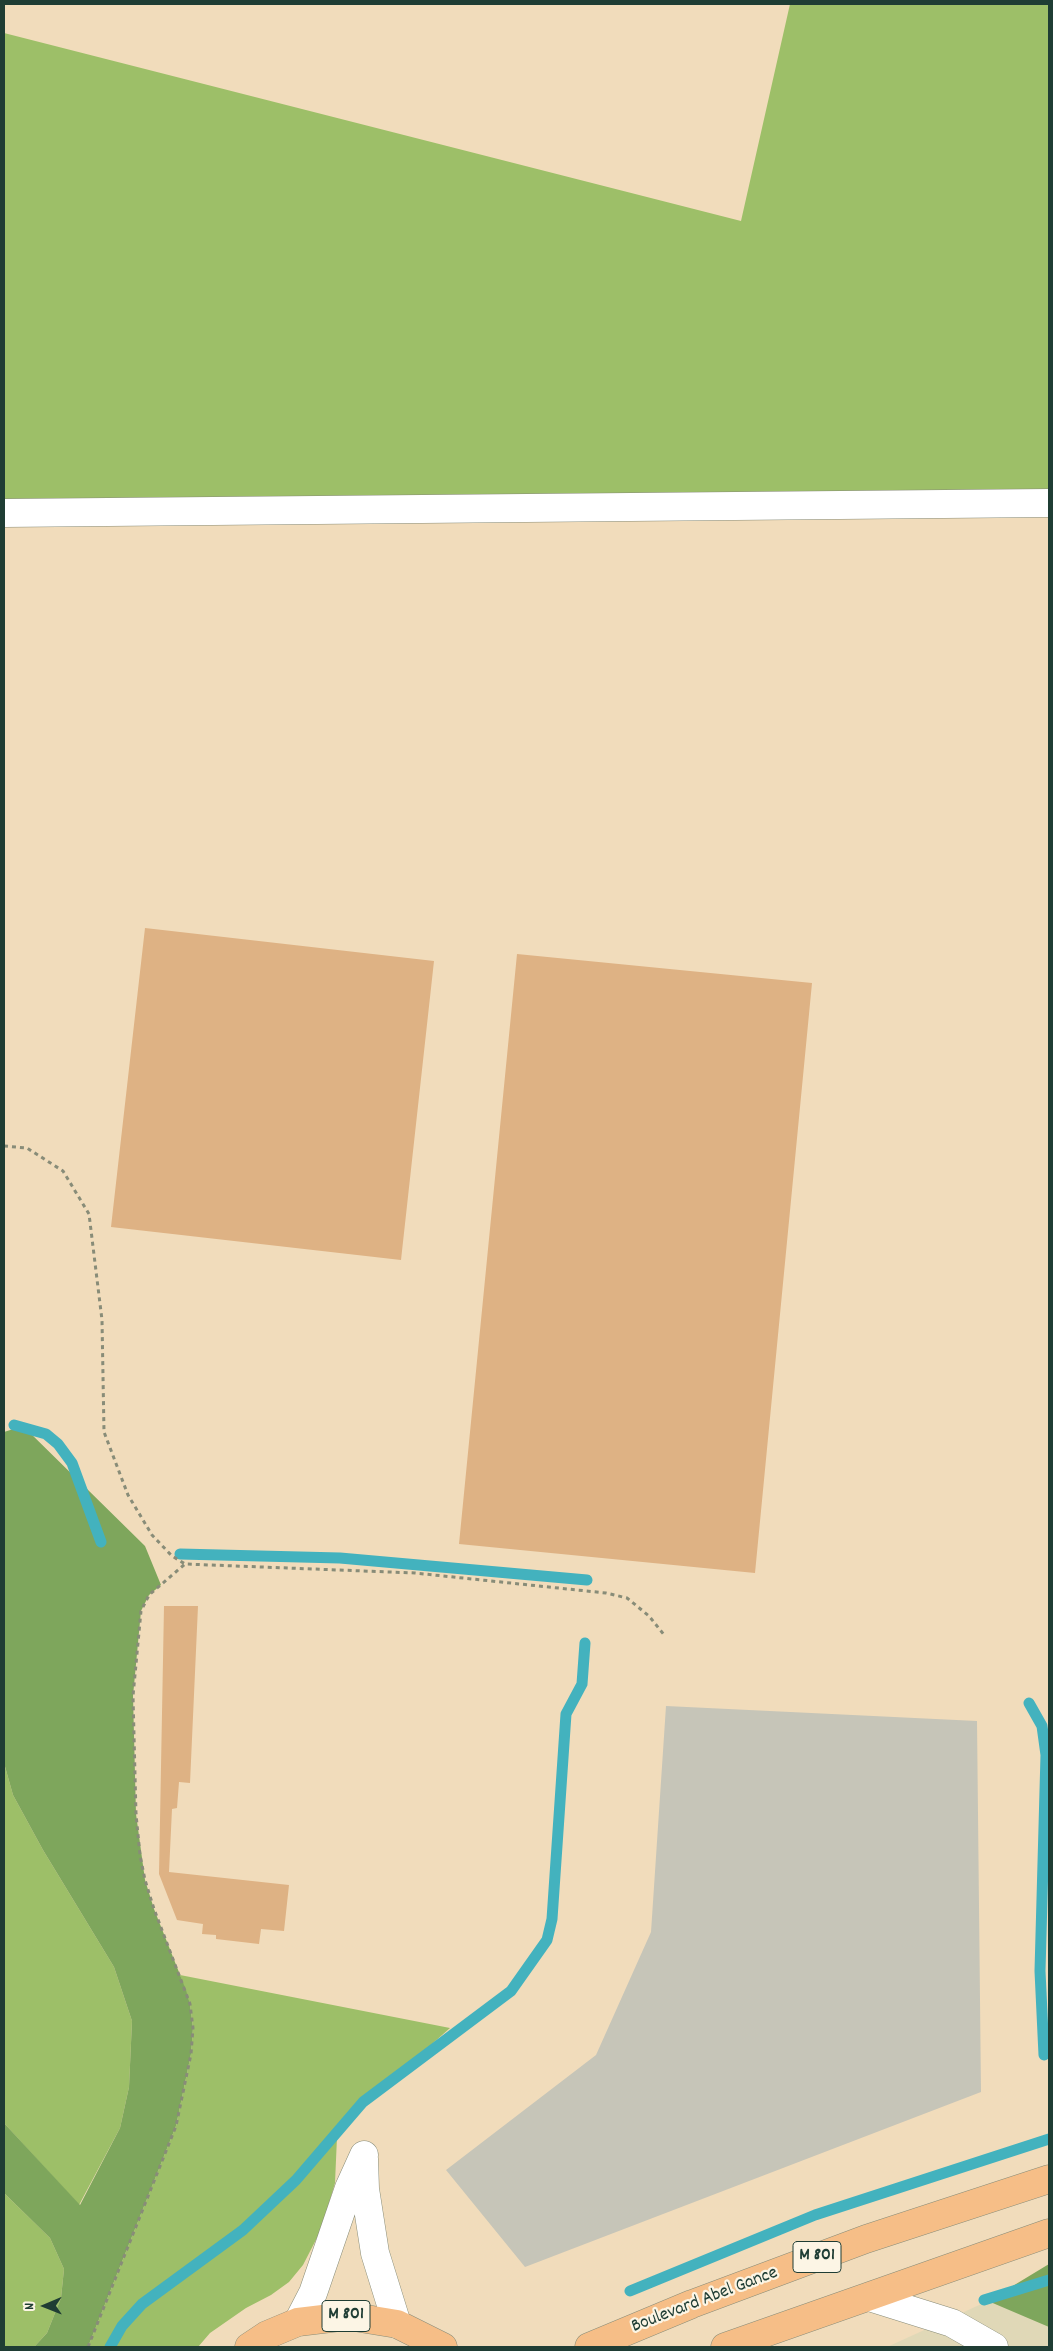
<!DOCTYPE html>
<html>
<head>
<meta charset="utf-8">
<style>
  body { margin:0 }
  #map { position:relative; width:1053px; height:2351px; overflow:hidden; background:#f1dcbb; font-family:Dekko,sans-serif }
  canvas { display:block }
  .frame { position:absolute; inset:0; border:5px solid #1f3d34; pointer-events:none }
  .north { position:absolute; left:20px; top:2281px; width:50px; height:50px; -webkit-text-stroke:4px #fcf5e5; paint-order:stroke; rotate:269deg; font-size:14px; font-weight:700; line-height:20px; text-align:center; color:#1f3d34 }
  .north::after { content:''; display:block; margin:auto; width:18px; height:22px; background:#1f3d34; clip-path:polygon(50% 0,100% 100%,50% 72%,0 100%) }
</style>
</head>
<body>
<div id="map">
<canvas width="1053" height="2351"></canvas>
<div class="frame"></div>
<div class="north">N</div>
</div>
<script>
const ctx = document.querySelector('canvas').getContext('2d');
ctx.lineJoin = 'round';
function fillPath(path, color) { ctx.fillStyle = color; ctx.fill(path, 'evenodd'); }
const shape = rows => new Path2D(rows.map(r => 'M' + r).join(''));
function stroke(path, color, width, dash) { ctx.strokeStyle = color; ctx.lineWidth = width; ctx.lineCap = dash ? 'butt' : 'round'; ctx.setLineDash(dash || []); ctx.stroke(path); }
function label(font, color, halo, rows, align = 'center') {
  ctx.font = font + ' Dekko,sans-serif'; ctx.lineWidth = 4.5; ctx.setLineDash([]); ctx.textBaseline = 'middle'; ctx.strokeStyle = halo; ctx.fillStyle = color; for (const [text, x, y, turn = 0] of rows) {
    ctx.save(); ctx.translate(x, y); ctx.rotate((+turn || 0) * Math.PI / 180); ctx.textAlign = isNaN(turn) ? turn : align; if (halo) ctx.strokeText(text, 0, 0); ctx.fillText(text, 0, 0); ctx.restore();
  }
}
const built = shape([
  [988,2301,1049,2321,1049,2347,887,2347]
]);
const industrial = shape([
  [666,1706,977,1721,981,2092,525,2267,446,2170,596,2055,651,1932]
]);
const green = shape([
  [790,4,1049,4,1049,502,4,515,4,33,741,221],
  [4,1763,13,1795,43,1850,114,1967,132,2021,129,2087,120,2128,79,2205,4,2123],
  [180,1975,450,2028,397,2075,358,2113,337,2137,335,2183,321,2230,303,2265,289,2282,271,2295,246,2308,210,2333,198,2347,88,2347,176,2126,191,2054,193,2028,190,2004],
  [4,2193,50,2238,64,2269,61,2298,47,2333,34,2347,4,2347]
]);
const forest = shape([
  [23,1426,145,1546,161,1585,149,1595,141,1611,133,1696,136,1814,145,1880,154,1909,186,1990,190,2004,193,2028,191,2054,176,2126,88,2347,34,2347,47,2333,61,2298,64,2269,50,2238,4,2193,4,2123,80,2205,120,2128,129,2087,132,2021,114,1967,43,1850,13,1795,4,1763,4,1432],
  [1049,2264,1049,2327,988,2301]
]);
const stream = shape([
  [14,1425,46,1434,58,1444,72,1463,101,1542],
  [180,1554,340,1558,587,1580],
  [1029,1703,1042,1726,1046,1755,1040,1971,1044,2055],
  [630,2291,815,2215,1049,2139],
  [984,2300,1049,2280],
  [110,2347,122,2326,142,2304,243,2230,296,2180,363,2102,511,1991,547,1940,552,1919,566,1714,582,1684,585,1643]
]);
const building = shape([
  [145,928,434,961,401,1260,111,1227],
  [517,954,812,983,755,1573,459,1544],
  [164,1606,198,1606,190,1783,179,1782,177,1808,172,1809,169,1872,289,1885,284,1931,261,1929,259,1944,216,1939,216,1935,202,1934,203,1924,177,1920,159,1874]
]);
const path = shape([
  [4,1146,27,1148,63,1171,89,1214,102,1320,104,1432,128,1495,152,1535,172,1556,185,1564,415,1573,606,1593,627,1598,649,1616,665,1636],
  [88,2347,176,2126,191,2054,193,2028,190,2004,154,1909,145,1880,140,1855,136,1814,133,1696,141,1611,149,1595,185,1564]
]);
const minor = shape([
  [4,513,1049,503],
  [364,2159,365,2189,375,2253,397,2324],
  [869,2297,952,2323,994,2347],
  [298,2322,313,2293,349,2188,364,2155]
]);
const major = shape([
  [249,2347,267,2335,298,2322,348,2316,397,2324,443,2347],
  [589,2347,692,2304,866,2239,1049,2179],
  [725,2347,1049,2233]
]);
const shields = [
  [817,2257,48],
  [346,2316,48]
];
const shieldNames = [
  ["M 801",817,2257],
  ["M 801",346,2316]
];
const streetNames = [
  ["Boulevard Abel Gance",705,2301,-21]
];
fillPath(built, '#e0d8b7');
fillPath(industrial, '#c6c5b8');
fillPath(green, '#9dbf68');
fillPath(forest, '#7ea65c');
stroke(stream, '#43b2be', 11);
fillPath(building, '#deb284');
stroke(minor, '#888c78', 29);
stroke(major, '#888c78', 29);
stroke(path, '#888c78', 3, [4, 4]);
stroke(minor, '#fff', 28);
stroke(major, '#f6be87', 28);
for (const [x, y, w] of shields) { const box = new Path2D(); box.roundRect(x - w / 2, y - 15.5, w, 31, 4); ctx.fillStyle = '#fcf5e5'; ctx.fill(box); stroke(box, '#1f3d34', 1); }
label('bold 18px', '#1f3d34', null, shieldNames);
label('19px', '#1f3d34', '#fcf5e5', streetNames);
</script>
</body>
</html>
